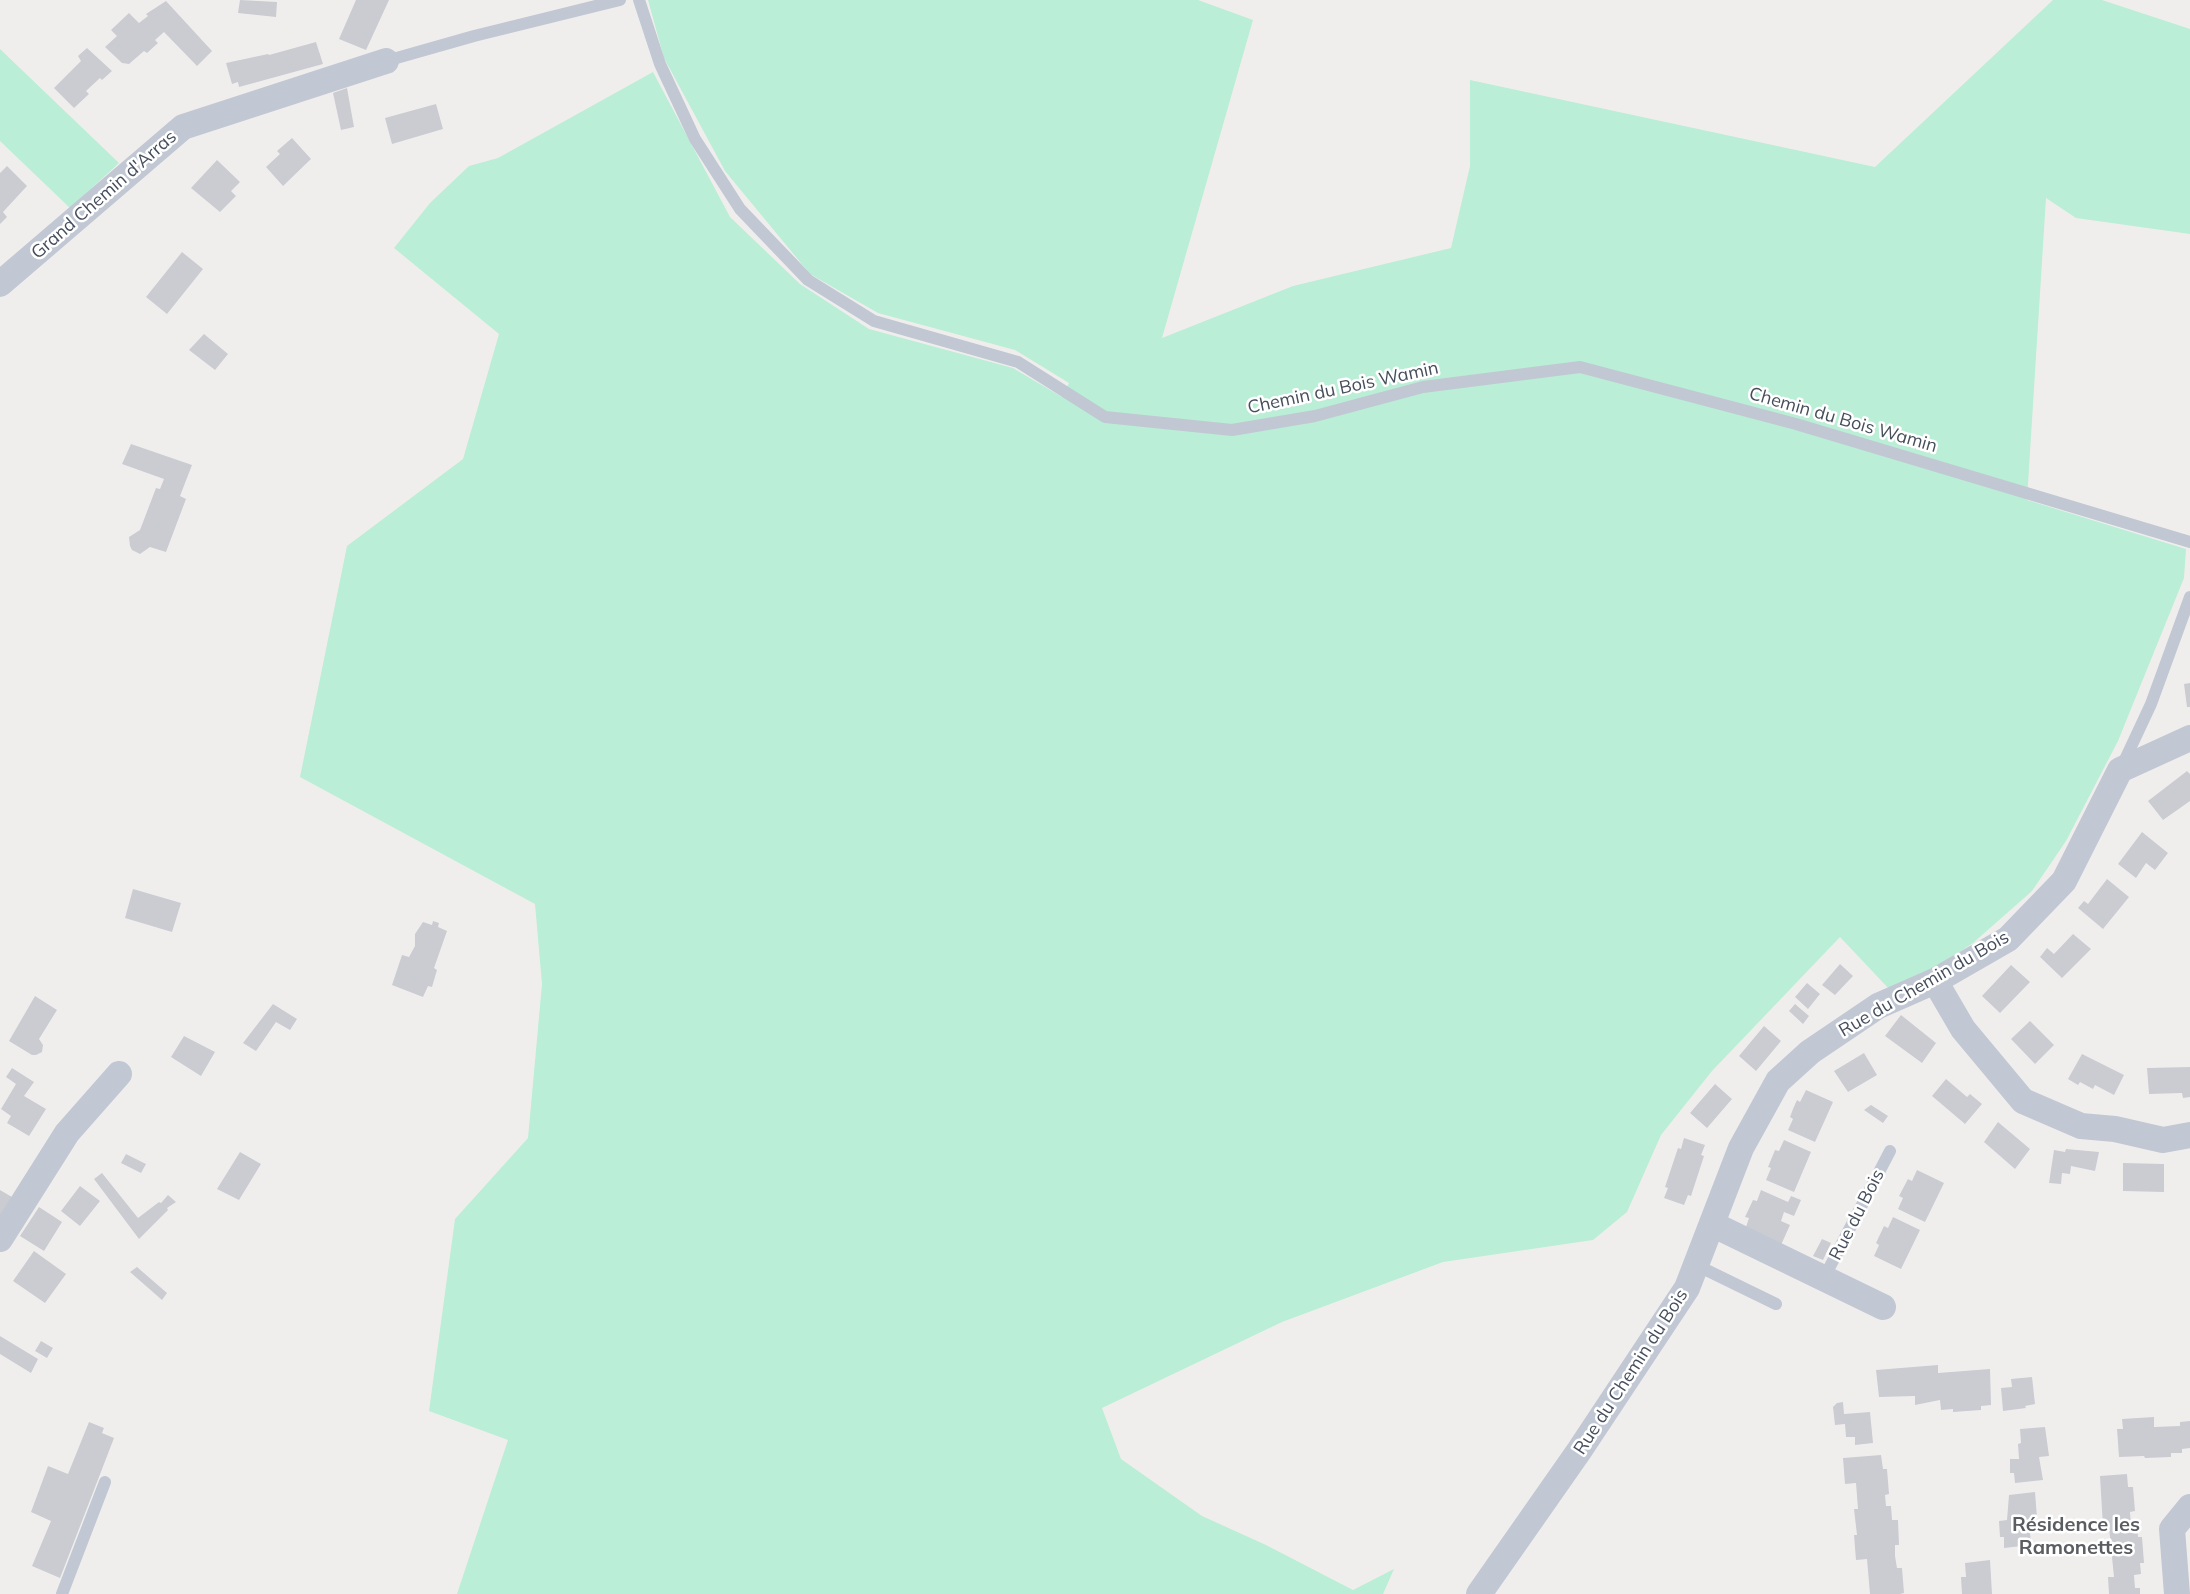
<!DOCTYPE html>
<html>
<head>
<meta charset="utf-8">
<style>
  body { margin:0 }
  canvas { display:block; background:#f0eeed }
</style>
</head>
<body>
<canvas width="2190" height="1594"></canvas>
<script>
const ctx = document.querySelector('canvas').getContext('2d');
ctx.lineJoin = 'round';
function fillPath(path, color) { ctx.fillStyle = color; ctx.fill(path, 'evenodd'); }
const shape = rows => new Path2D(rows.map(r => 'M' + r).join(''));
function stroke(path, color, width, dash) { ctx.strokeStyle = color; ctx.lineWidth = width; ctx.lineCap = dash ? 'butt' : 'round'; ctx.setLineDash(dash || []); ctx.stroke(path); }
function label(font, color, halo, rows, align = 'center') {
  ctx.font = font + ' Mulish,sans-serif'; ctx.lineWidth = 5; ctx.setLineDash([]); ctx.textBaseline = 'middle'; ctx.strokeStyle = halo; ctx.fillStyle = color; for (const [text, x, y, turn = 0] of rows) {
    ctx.save(); ctx.translate(x, y); ctx.rotate((+turn || 0) * Math.PI / 180); ctx.textAlign = isNaN(turn) ? turn : align; if (halo) ctx.strokeText(text, 0, 0); ctx.fillText(text, 0, 0); ctx.restore();
  }
}
const green = shape([
  [648,0,1198,0,1253,20,1162,338,1293,286,1451,248,1470,166,1470,80,1875,167,2053,0,2102,0,2190,29,2190,234,2076,218,2046,198,2027,500,2186,549,2184,578,2118,741,2066,841,2032,891,1973,943,1930,971,1890,990,1840,937,1712,1071,1661,1135,1627,1212,1593,1240,1443,1262,1282,1322,1102,1408,1121,1459,1202,1516,1266,1545,1353,1590,1394,1569,1383,1594,457,1594,508,1440,429,1411,455,1219,528,1138,542,984,535,904,300,777,347,546,463,459,499,334,394,248,430,203,469,166,498,158,653,72,730,217,800,284,869,329,1013,368,1062,397,1069,383,1015,350,878,313,810,274,725,171,664,58],
  [0,49,119,163,70,208,0,141]
]);
const building = shape([
  [240,0,277,2,276,17,238,13],
  [356,0,389,0,366,50,339,39],
  [166,1,212,51,197,66,164,32,155,40,158,43,147,53,144,51,129,64,122,63,105,47,117,36,111,30,129,13,139,23,148,16,146,14],
  [316,42,323,64,239,87,238,82,232,84,226,63,268,54,269,55],
  [87,48,112,71,102,80,100,78,86,91,89,94,74,108,54,88,81,61,78,56],
  [347,88,354,127,341,130,333,93],
  [436,104,443,129,392,144,385,118],
  [292,138,311,159,283,186,266,167,280,154,277,151],
  [217,160,240,182,231,191,236,196,220,212,191,188],
  [7,166,27,186,3,212,7,217,0,224,0,173],
  [182,252,203,269,167,314,146,297],
  [204,334,228,354,215,370,189,350],
  [131,444,192,465,180,496,186,499,166,552,150,547,140,554,132,550,130,546,129,537,140,530,156,488,160,489,164,479,122,464],
  [2190,683,2190,707,2187,707,2184,684],
  [2187,771,2190,774,2190,801,2163,820,2148,801],
  [2142,832,2168,853,2155,870,2146,863,2136,878,2118,864],
  [2107,879,2129,897,2103,929,2078,908,2084,901,2088,904],
  [133,889,181,903,172,932,125,918],
  [433,921,439,923,438,927,447,931,434,968,437,970,432,987,428,986,423,997,392,985,402,955,409,957,415,946,415,934,423,922,432,925],
  [2073,934,2091,949,2062,978,2040,957,2047,948,2054,954],
  [1840,964,1853,976,1835,995,1822,985],
  [2011,965,2030,982,2000,1013,1982,996],
  [1807,983,1820,994,1808,1009,1795,997],
  [35,996,57,1010,39,1039,43,1045,42,1052,36,1055,32,1055,9,1041],
  [273,1004,297,1019,290,1030,276,1022,256,1051,243,1043],
  [1795,1004,1809,1016,1803,1024,1789,1011],
  [1901,1015,1936,1043,1922,1063,1885,1036],
  [2030,1021,2054,1045,2035,1064,2011,1039],
  [1764,1026,1781,1041,1756,1071,1739,1056],
  [184,1036,215,1052,201,1076,171,1057],
  [1864,1053,1877,1075,1848,1092,1834,1071],
  [2082,1054,2124,1075,2114,1095,2095,1085,2093,1089,2080,1082,2078,1085,2068,1079],
  [2190,1067,2190,1097,2183,1098,2182,1093,2149,1094,2147,1068],
  [12,1068,34,1082,24,1096,46,1109,29,1136,7,1123,11,1116,1,1109,16,1084,6,1077],
  [1946,1079,1967,1097,1970,1094,1982,1104,1965,1124,1932,1096],
  [1715,1084,1732,1099,1707,1128,1690,1113],
  [1806,1090,1833,1102,1815,1142,1788,1130,1793,1119,1790,1117,1793,1109,1797,1100,1800,1102],
  [1871,1105,1888,1116,1883,1123,1864,1110],
  [1998,1122,2030,1149,2015,1169,1984,1142],
  [1684,1138,1705,1145,1701,1155,1704,1156,1691,1196,1688,1195,1684,1205,1664,1198,1668,1188,1665,1187,1678,1148,1681,1149],
  [1784,1140,1811,1152,1794,1192,1766,1180,1771,1168,1768,1167,1775,1150,1779,1151],
  [2066,1149,2099,1152,2095,1171,2071,1166,2070,1174,2062,1173,2061,1184,2049,1183,2054,1150,2065,1152],
  [240,1152,261,1164,239,1200,217,1189],
  [126,1154,146,1164,141,1173,121,1163],
  [2123,1163,2164,1164,2164,1192,2123,1191],
  [1917,1170,1944,1183,1925,1222,1898,1209,1903,1198,1899,1196,1908,1179,1912,1181],
  [102,1173,138,1218,159,1202,161,1203,168,1195,176,1202,167,1208,168,1210,139,1239,94,1179],
  [80,1186,100,1201,80,1226,61,1211],
  [0,1190,17,1200,0,1223],
  [1761,1190,1788,1202,1791,1196,1801,1200,1794,1216,1784,1212,1781,1221,1790,1225,1781,1245,1745,1230,1749,1218,1745,1217,1753,1200,1757,1201],
  [39,1207,62,1222,44,1251,20,1236],
  [1893,1217,1920,1230,1901,1269,1874,1256,1879,1245,1876,1243,1884,1226,1888,1228],
  [1822,1239,1831,1243,1823,1260,1813,1256],
  [34,1251,66,1274,45,1303,13,1281],
  [137,1267,167,1293,162,1300,130,1272],
  [0,1336,38,1359,31,1373,0,1354],
  [41,1341,53,1348,47,1358,35,1351],
  [1938,1365,1938,1373,1990,1369,1991,1405,1981,1406,1981,1410,1953,1412,1953,1409,1941,1410,1940,1400,1915,1405,1915,1396,1879,1397,1876,1370],
  [2032,1377,2035,1404,2025,1406,2026,1408,2003,1411,2001,1388,2012,1387,2011,1379],
  [1843,1402,1844,1414,1870,1412,1873,1443,1855,1445,1855,1437,1846,1437,1845,1424,1835,1425,1833,1407,1837,1403],
  [2154,1417,2154,1427,2180,1426,2180,1422,2190,1421,2190,1448,2182,1449,2182,1453,2171,1453,2171,1457,2145,1458,2144,1456,2119,1457,2117,1429,2123,1429,2122,1419],
  [89,1422,104,1428,102,1433,114,1438,60,1578,32,1566,51,1521,31,1512,48,1466,68,1474],
  [2045,1427,2049,1456,2039,1457,2043,1480,2015,1483,2014,1473,2010,1473,2010,1459,2019,1459,2018,1444,2021,1443,2020,1429],
  [1881,1455,1883,1469,1887,1469,1889,1494,1885,1495,1886,1506,1891,1506,1892,1520,1898,1520,1899,1545,1895,1545,1895,1556,1897,1568,1902,1568,1904,1593,1900,1594,1870,1594,1867,1559,1856,1560,1854,1535,1857,1535,1854,1509,1858,1509,1856,1483,1845,1484,1843,1458],
  [2127,1474,2128,1487,2133,1487,2135,1511,2130,1512,2131,1525,2137,1525,2138,1537,2142,1537,2144,1563,2140,1563,2141,1574,2134,1575,2135,1588,2140,1588,2140,1594,2109,1594,2108,1577,2114,1577,2109,1527,2103,1527,2100,1476],
  [2035,1492,2037,1518,2029,1518,2031,1545,2004,1548,2004,1537,2000,1537,1999,1521,2007,1520,2009,1495],
  [1990,1560,1992,1594,1962,1594,1961,1577,1966,1577,1965,1563]
]);
const service = shape([
  [639,0,660,64,695,139,740,209,808,280,874,321,1018,362,1105,417,1232,430,1315,416,1423,387,1580,367,1796,424,2190,542],
  [386,61,474,36,620,0],
  [2122,766,2151,704,2190,597],
  [1696,1265,1776,1304],
  [1824,1278,1890,1151],
  [62,1594,105,1482]
]);
const minor = shape([
  [0,284,183,127,386,61],
  [1935,981,1963,1029,2023,1101,2081,1126,2115,1129,2163,1140,2190,1135],
  [1712,1224,1883,1307],
  [0,1239,67,1133,119,1074],
  [1479,1594,1579,1451,1687,1288,1741,1148,1778,1081,1810,1052,1878,1006,1935,981,2008,939,2064,881,2120,770,2190,738],
  [2177,1594,2172,1529,2190,1507]
]);
const streetNames = [
  ["Grand Chemin d'Arras",104,195,-41],
  ["Chemin du Bois Wamin",1343,388,-12],
  ["Chemin du Bois Wamin",1843,420,16],
  ["Rue du Chemin du Bois",1924,984,-30],
  ["Rue du Bois",1857,1215,-63],
  ["Rue du Chemin du Bois",1631,1372,-57]
];
const neighbourhoodNames = [
  ["Résidence les",2076,1525],
  ["Ramonettes",2076,1548]
];
fillPath(green, '#bbeed6');
fillPath(building, '#caccd2');
stroke(service, '#c1c8d3', 12);
stroke(minor, '#c1c8d3', 26);
label('18px', '#464e5b', '#fff', streetNames);
label('bold 20px', '#5a5d62', '#fff', neighbourhoodNames);
</script>
</body>
</html>
